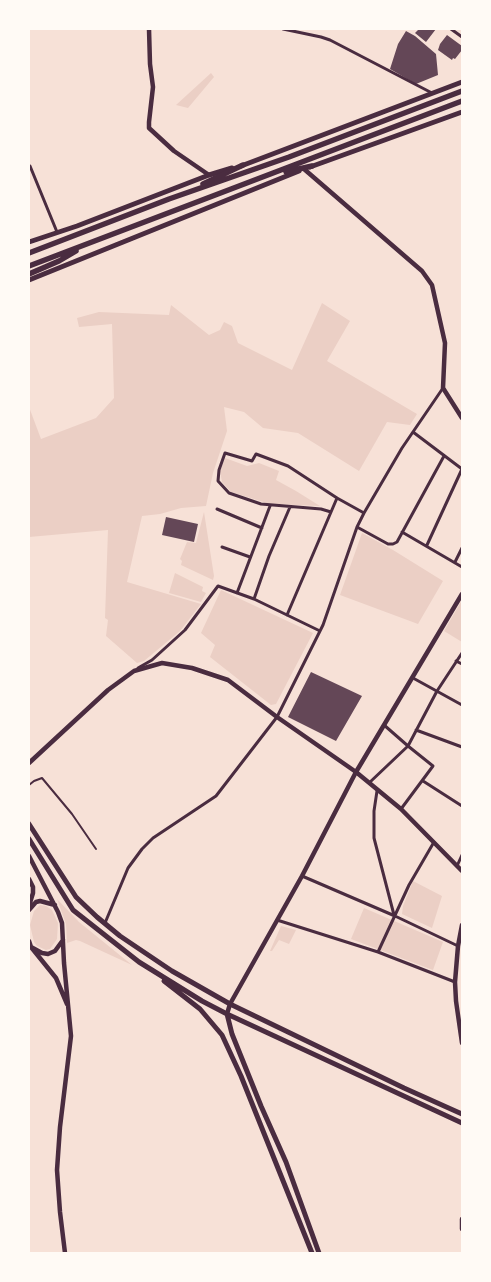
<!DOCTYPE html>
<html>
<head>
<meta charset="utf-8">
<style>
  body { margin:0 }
  #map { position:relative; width:491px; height:1282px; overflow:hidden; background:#f7e1d7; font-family:Georgia,serif }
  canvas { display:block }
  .frame { position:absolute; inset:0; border:30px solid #fffaf5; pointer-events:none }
</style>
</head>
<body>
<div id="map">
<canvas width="491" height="1282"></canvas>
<div class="frame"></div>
</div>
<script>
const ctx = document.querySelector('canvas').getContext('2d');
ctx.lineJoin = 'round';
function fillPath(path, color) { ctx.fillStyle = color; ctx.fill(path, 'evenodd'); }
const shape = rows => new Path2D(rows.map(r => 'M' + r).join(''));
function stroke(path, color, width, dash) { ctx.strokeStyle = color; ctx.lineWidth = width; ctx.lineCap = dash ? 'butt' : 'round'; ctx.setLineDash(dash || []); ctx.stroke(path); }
const green = shape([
  [211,73,214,77,188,108,176,105],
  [322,303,350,321,327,361,417,414,410,425,387,422,359,471,298,433,263,428,244,412,224,407,227,431,213,473,206,506,181,508,160,514,142,516,127,582,201,604,180,631,144,661,137,663,106,636,108,620,105,618,108,530,29,537,29,407,41,439,96,418,114,398,112,324,79,327,77,318,99,312,169,315,171,305,209,335,220,330,224,322,232,326,238,343,292,370],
  [225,458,247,466,259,463,279,471,276,480,296,491,320,506,270,504,231,492,222,482,220,471],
  [204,512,214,576,213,580,181,565,182,561,180,559,187,542,196,543],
  [362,533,393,550,443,581,418,624,340,595],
  [175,573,203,587,202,591,206,593,201,602,169,593],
  [221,590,313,633,276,704,271,705,210,657,215,645,201,633],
  [462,600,462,642,444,631],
  [413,881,442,896,432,928,402,914,403,906],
  [57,899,79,922,132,965,80,941,76,940,67,943,66,924],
  [40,905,46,906,52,910,58,923,57,939,50,949,46,950,37,946,34,942,30,925,34,911],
  [364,908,443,942,433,970,351,939],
  [281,926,296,930,289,944,279,940,272,951,270,951]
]);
const building = shape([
  [419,29,436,29,426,42,415,33],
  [406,31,415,36,436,54,438,75,416,84,390,69,398,44],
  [447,35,462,46,462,50,455,59,453,58,452,60,438,50,440,44],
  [166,517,198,524,194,542,162,535],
  [311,672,362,696,336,741,288,717]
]);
const service = shape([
  [29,785,34,781,42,778,72,814,96,849]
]);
const minor = shape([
  [283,29,321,37,330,40,432,93],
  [451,29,462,37],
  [30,166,57,232],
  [413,432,462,469],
  [217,509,262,528],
  [331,512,321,509,261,504,229,493,218,481,219,470,225,453,252,461,256,454,288,466,337,498,364,513],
  [357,527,388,544,393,544,397,542,444,456],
  [402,532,462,567],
  [427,545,462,469],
  [222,547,250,557],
  [455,562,462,548],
  [237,593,270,506],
  [254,599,269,556,290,507],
  [287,615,337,498],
  [456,661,462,664],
  [138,668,152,660,185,630,218,586,254,599,320,631],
  [413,678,462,705],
  [384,725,408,746,433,766,401,809],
  [416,730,462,747],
  [423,781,462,806],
  [369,783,408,746,437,691,462,653],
  [377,791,374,811,374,838,394,915],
  [457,866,462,855],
  [302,876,395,916,458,946],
  [277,920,378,952,455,982],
  [105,923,128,868,142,849,153,838,216,796,277,717,323,625,357,527,364,513,402,448,443,388],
  [378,952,409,885,434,842]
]);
const tertiary = shape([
  [149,29,150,64,153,87,149,122,149,128,174,151,209,175],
  [304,169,422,271,432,285,445,343,443,388,462,418],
  [29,763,108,690,134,671,162,663,192,668,228,680,277,717,356,772,401,809,462,871],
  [29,856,58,912,62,923,64,963,71,1036,60,1127,57,1170,60,1212,65,1253],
  [29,879,33,887,33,893,29,906],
  [29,910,36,902,40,901,55,905],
  [462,925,458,946,455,982,456,1001,462,1043],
  [29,941,31,947,42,953,48,954,55,951,63,940],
  [31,947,56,978,67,1004],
  [227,1014,230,1004,302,876,356,772,462,594],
  [462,1219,462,1229]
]);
const secondary = shape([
  [241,166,462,82],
  [310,167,462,112],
  [29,242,77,226,209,175,232,168],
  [29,280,299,171]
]);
const primary = shape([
  [29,824,76,897,97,917,120,936,172,971,230,1004,404,1088,462,1114],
  [29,839,73,910,139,962,202,1001,227,1014,462,1123],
  [164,981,200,1009,222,1035,241,1076,312,1253],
  [227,1014,232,1034,261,1106,286,1162,319,1253]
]);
const trunk = shape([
  [286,172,312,166],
  [203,184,243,165],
  [29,253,169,199,289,157,462,91],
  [29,266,462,101],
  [29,274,59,261,76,251]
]);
fillPath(green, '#ebcfc5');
fillPath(building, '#644757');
stroke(service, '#4a2c40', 2);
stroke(minor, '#4a2c40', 3);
stroke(tertiary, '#4a2c40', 4.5);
stroke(secondary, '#4a2c40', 5);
stroke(primary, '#4a2c40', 5);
stroke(trunk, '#4a2c40', 5.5);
</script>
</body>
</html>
